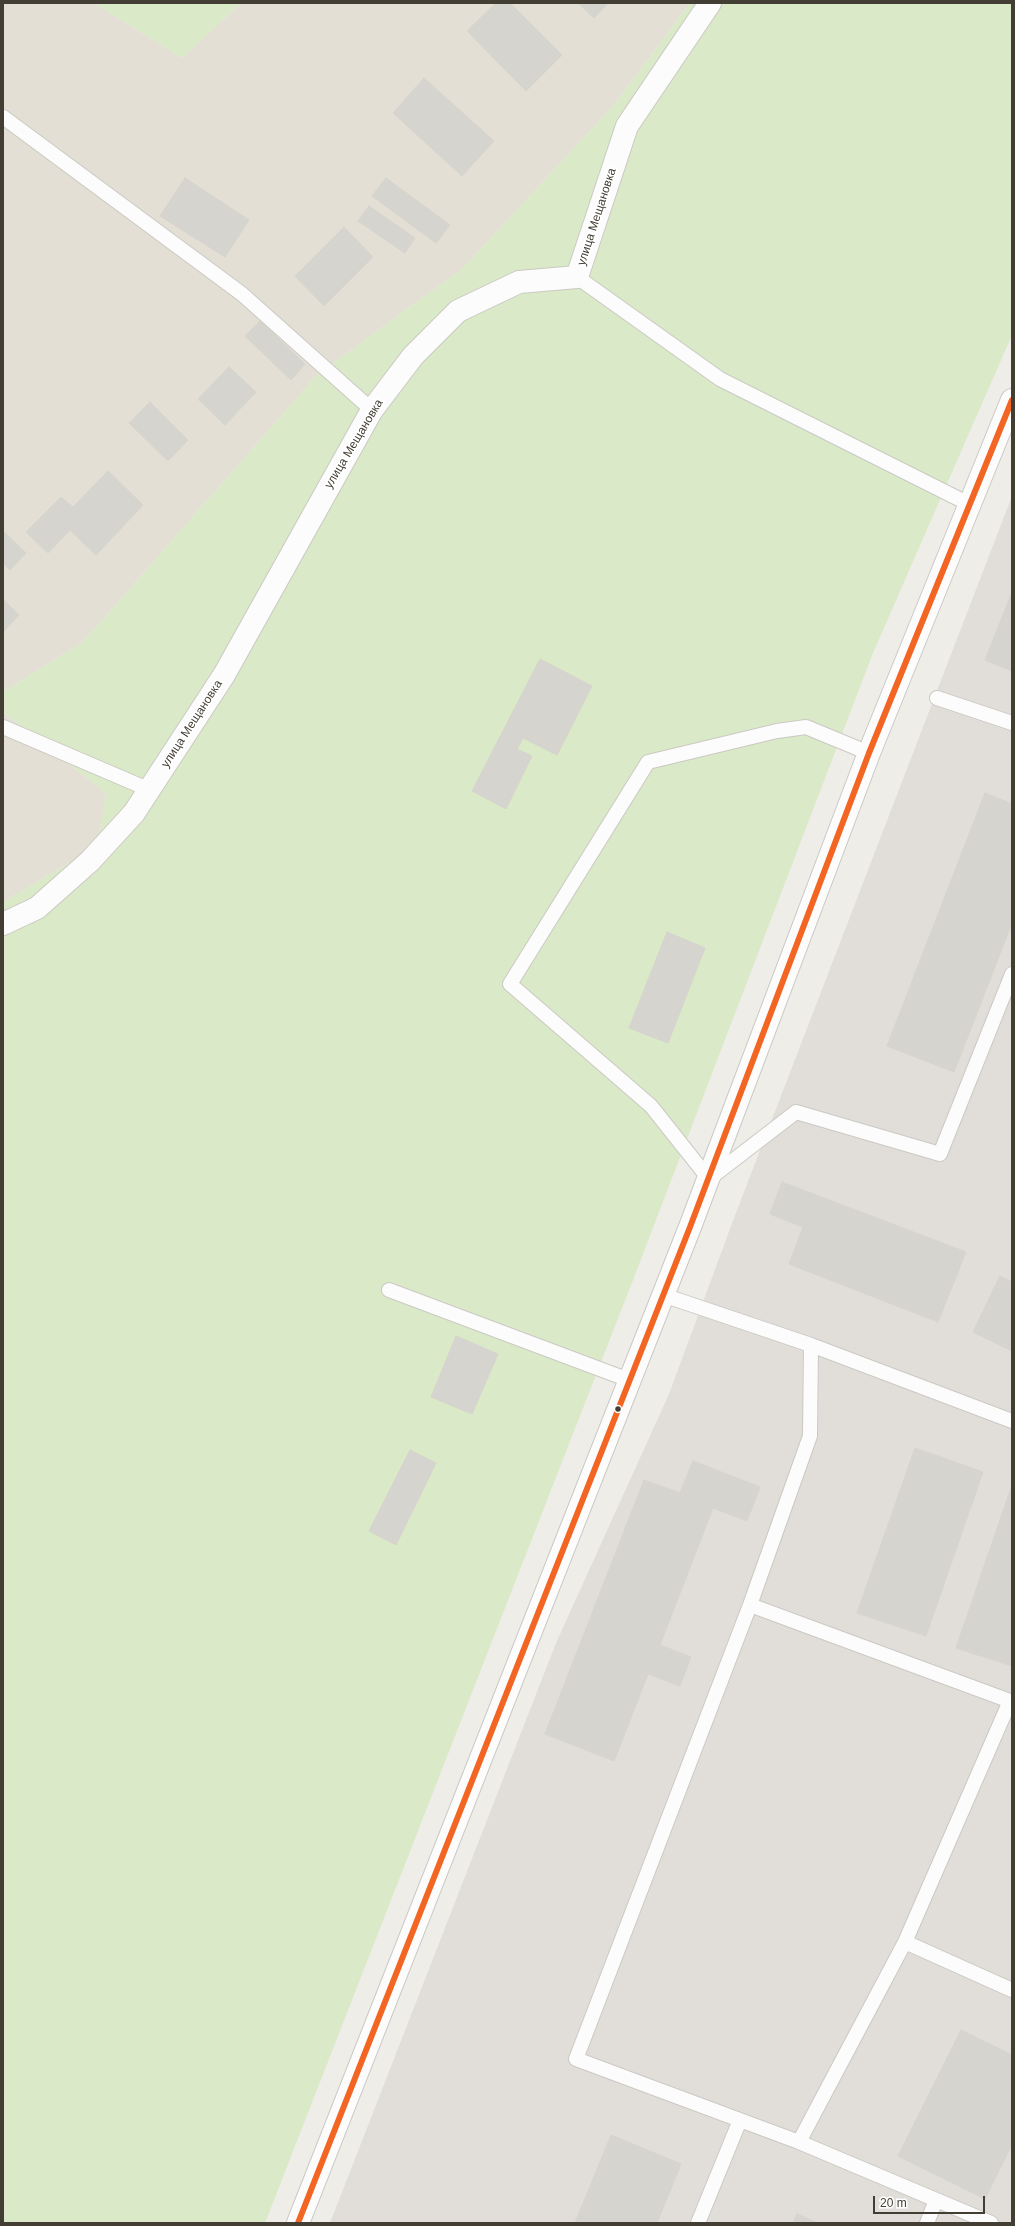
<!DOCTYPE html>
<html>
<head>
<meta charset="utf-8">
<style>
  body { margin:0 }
  #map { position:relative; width:1015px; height:2226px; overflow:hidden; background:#eeede8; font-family:Helvetica,sans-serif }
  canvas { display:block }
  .frame { position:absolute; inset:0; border:4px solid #433e34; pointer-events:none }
  .scale { position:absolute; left:873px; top:2196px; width:112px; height:18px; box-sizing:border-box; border:2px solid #433e34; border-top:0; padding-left:5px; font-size:12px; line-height:14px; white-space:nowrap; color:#433e34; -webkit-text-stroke:3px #fff; paint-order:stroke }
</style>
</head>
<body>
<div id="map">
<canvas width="1015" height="2226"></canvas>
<div class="frame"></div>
<div class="scale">20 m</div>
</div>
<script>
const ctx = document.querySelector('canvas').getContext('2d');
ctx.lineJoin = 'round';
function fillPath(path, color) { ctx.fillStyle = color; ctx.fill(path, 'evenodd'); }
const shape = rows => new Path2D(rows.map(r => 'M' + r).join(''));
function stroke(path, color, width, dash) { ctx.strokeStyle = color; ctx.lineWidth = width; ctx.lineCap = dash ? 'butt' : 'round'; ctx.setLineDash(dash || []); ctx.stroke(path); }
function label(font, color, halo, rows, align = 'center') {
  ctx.font = font + ' Helvetica,sans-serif'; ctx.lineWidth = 4; ctx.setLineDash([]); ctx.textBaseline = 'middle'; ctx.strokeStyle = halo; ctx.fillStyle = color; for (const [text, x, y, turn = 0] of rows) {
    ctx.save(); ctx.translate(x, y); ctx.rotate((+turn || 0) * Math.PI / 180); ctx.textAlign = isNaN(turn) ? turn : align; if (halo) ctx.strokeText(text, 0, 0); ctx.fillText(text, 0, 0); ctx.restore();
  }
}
const residential = shape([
  [3,3,94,3,182,58,241,3,690,3,613,106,462,269,317,375,83,642,3,692],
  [3,712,106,793,98,846,3,902]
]);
const industrial = shape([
  [1012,496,1012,2223,330,2223,556,1643,669,1394,734,1218]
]);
const green = shape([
  [94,3,241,3,182,58],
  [690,3,1012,3,1012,335,873,653,633,1280,265,2223,3,2223,3,902,98,846,106,793,3,712,3,692,83,642,317,375,462,269,613,106]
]);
const building = shape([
  [496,3,510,3,562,55,526,91,467,31,496,3],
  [578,3,608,3,594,18,578,3],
  [424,78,494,141,462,176,393,113,424,78],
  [185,178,249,220,225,257,160,216,185,178],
  [386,178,450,225,436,243,372,196,386,178],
  [369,206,415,238,405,253,358,221,369,206],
  [344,227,373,257,324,306,295,276,344,227],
  [260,321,305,364,291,380,245,336,260,321],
  [229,367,256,392,225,425,198,399,229,367],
  [150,402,188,440,168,461,129,423,150,402],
  [108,471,143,505,96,555,70,530,48,553,26,532,61,497,73,507,108,471],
  [3,531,26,553,10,570,3,563,3,531],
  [1012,592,1012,671,985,660,1012,592],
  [3,599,19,615,3,632,3,599],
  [540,659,592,686,557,755,523,738,517,749,532,756,506,809,472,791,540,659],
  [985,793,1012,804,1012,923,954,1072,887,1046,985,793],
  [667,932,705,948,668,1043,629,1028,667,932],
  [782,1182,966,1252,938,1322,789,1264,803,1227,770,1214,782,1182],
  [1000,1276,1012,1282,1012,1351,973,1332,1000,1276],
  [456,1336,498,1354,472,1414,431,1397,456,1336],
  [915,1448,983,1472,926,1636,857,1613,915,1448],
  [410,1450,436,1463,396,1545,369,1531,410,1450],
  [693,1461,760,1487,747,1521,713,1508,660,1645,691,1657,680,1686,648,1674,614,1761,545,1734,644,1480,680,1493,693,1461],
  [1012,1485,1012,1666,956,1648,1012,1485],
  [961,2030,1012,2055,1012,2144,985,2199,898,2156,961,2030],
  [611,2135,681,2164,657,2223,575,2223,611,2135],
  [797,2214,818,2223,793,2223,797,2214]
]);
const service = shape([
  [3,117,242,294,372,410],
  [577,277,720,379,969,504],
  [937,698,1012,723],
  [3,727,150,790],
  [869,753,806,727,777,731,648,762,510,984,651,1106,709,1179,796,1112,940,1154,1012,974],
  [389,1290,629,1380],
  [663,1295,811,1345,810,1436,750,1605,576,2059,799,2142,905,1942,1012,1990],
  [811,1345,1012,1421],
  [750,1605,1010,1701,905,1942],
  [799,2142,991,2223],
  [698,2223,740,2120],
  [927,2223,936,2200]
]);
const minor = shape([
  [3,924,37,908,90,861,134,813,224,675,372,410,413,356,458,311,519,282,577,277,627,126,710,3],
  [298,2223,690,1227,869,753,1012,400]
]);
const bus1 = shape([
  [298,2223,690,1227,869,753,1012,400]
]);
const markers = [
  [618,1409,3.5,"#433e34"]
];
const streetNames = [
  ["улица Мещановка",597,217,-72],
  ["улица Мещановка",354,444,-59],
  ["улица Мещановка",192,724,-57]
];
fillPath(residential, '#e3dfd5');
fillPath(industrial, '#e1ded9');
fillPath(green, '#dae9c7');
fillPath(building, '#d6d4ce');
stroke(building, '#d6d4cd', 1);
stroke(service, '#cbc9c3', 16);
stroke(minor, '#cbc9c3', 24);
stroke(service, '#fcfcfc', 14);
stroke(minor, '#fcfcfc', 22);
stroke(bus1, '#f26522', 6);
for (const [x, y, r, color] of markers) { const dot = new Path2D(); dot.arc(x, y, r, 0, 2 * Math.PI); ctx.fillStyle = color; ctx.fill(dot); stroke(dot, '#fff', 1.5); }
label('12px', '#433e34', '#fff', streetNames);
</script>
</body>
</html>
